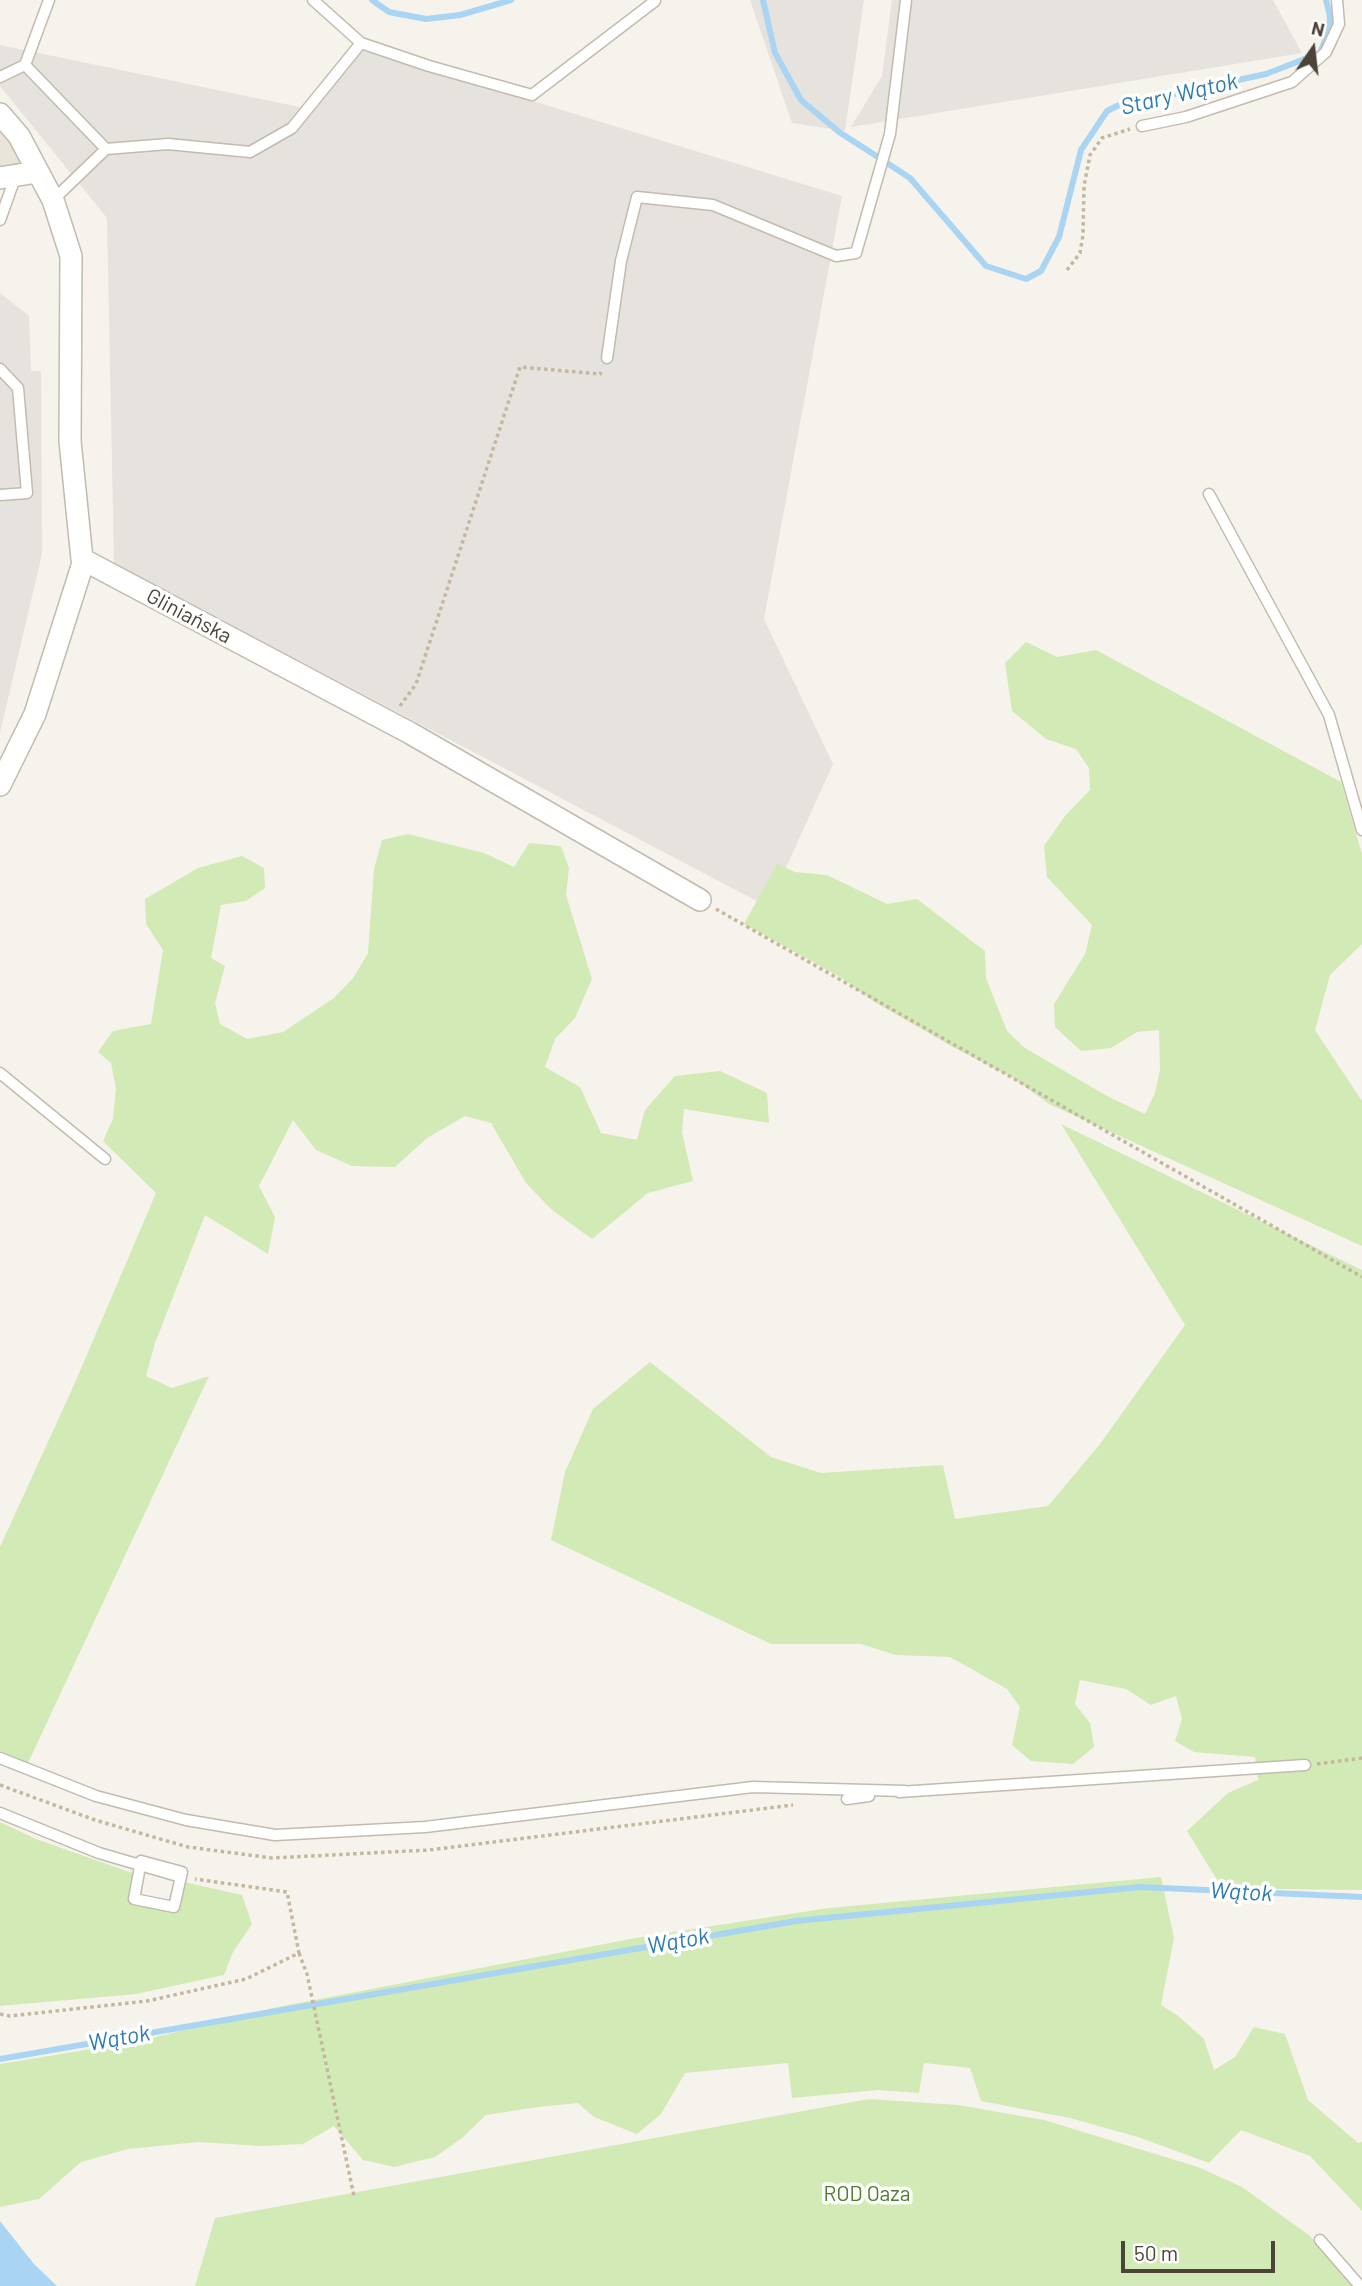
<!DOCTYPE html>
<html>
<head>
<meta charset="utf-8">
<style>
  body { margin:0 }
  #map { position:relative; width:1362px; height:2286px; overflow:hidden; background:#f6f3ec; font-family:Barlow,sans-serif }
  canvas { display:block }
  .north { position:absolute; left:1278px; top:14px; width:70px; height:70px; -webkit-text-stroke:5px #fff; paint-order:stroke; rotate:14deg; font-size:19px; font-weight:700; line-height:28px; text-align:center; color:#4b4439 }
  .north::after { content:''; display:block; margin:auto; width:24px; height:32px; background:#4b4439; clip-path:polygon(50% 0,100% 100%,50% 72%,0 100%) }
  .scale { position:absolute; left:1121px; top:2241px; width:154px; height:32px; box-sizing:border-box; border:4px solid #4b4439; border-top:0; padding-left:9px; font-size:21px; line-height:24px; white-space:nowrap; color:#4b4439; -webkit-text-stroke:5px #fff; paint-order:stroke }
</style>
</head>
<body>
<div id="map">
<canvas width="1362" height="2286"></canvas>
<div class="north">N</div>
<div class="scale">50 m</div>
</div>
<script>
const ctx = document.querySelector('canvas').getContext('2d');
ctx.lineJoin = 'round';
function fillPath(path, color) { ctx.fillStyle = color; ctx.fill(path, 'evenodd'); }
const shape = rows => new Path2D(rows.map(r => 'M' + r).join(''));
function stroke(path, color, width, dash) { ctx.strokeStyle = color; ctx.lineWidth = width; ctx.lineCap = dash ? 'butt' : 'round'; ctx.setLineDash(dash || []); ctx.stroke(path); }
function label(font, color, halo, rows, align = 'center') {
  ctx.font = font + ' Barlow,sans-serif'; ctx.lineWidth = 7; ctx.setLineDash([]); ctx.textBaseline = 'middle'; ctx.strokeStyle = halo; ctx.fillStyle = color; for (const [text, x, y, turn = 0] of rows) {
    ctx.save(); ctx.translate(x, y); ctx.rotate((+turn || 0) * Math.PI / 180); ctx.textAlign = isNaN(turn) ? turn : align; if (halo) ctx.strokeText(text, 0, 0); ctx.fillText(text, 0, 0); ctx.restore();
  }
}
const residential = shape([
  [0,114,37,172,0,177]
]);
const industrial = shape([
  [750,0,864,0,845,131,792,123],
  [892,0,1273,0,1302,53,851,127,882,76],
  [0,45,314,110,351,45,842,196,764,619,833,764,768,907,114,563,107,218,0,86],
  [0,293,29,316,31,371,41,371,42,554,0,733]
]);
const green = shape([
  [1026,642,1057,657,1096,650,1341,782,1362,854,1362,944,1330,975,1315,1030,1362,1101,1362,1246,1049,1104,1013,1078,953,1047,873,1001,842,978,744,924,777,864,795,872,827,875,887,904,917,899,985,951,986,978,1007,1031,1025,1048,1107,1096,1145,1114,1155,1093,1160,1069,1159,1030,1137,1032,1111,1048,1081,1051,1055,1027,1054,1004,1085,954,1092,925,1047,877,1044,846,1065,816,1090,790,1089,768,1076,749,1046,739,1012,711,1005,663],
  [408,834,484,853,514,867,529,843,561,846,569,868,566,895,592,979,575,1018,555,1039,545,1067,580,1087,601,1133,637,1140,645,1110,675,1076,720,1071,767,1093,769,1123,684,1109,682,1132,693,1181,648,1193,592,1239,552,1210,526,1183,491,1123,465,1116,427,1138,395,1167,352,1166,316,1150,293,1120,259,1186,275,1217,268,1254,205,1215,155,1343,146,1376,172,1388,209,1376,28,1763,0,1751,0,1547,74,1385,156,1193,103,1141,113,1119,116,1088,111,1063,98,1052,113,1031,151,1024,163,950,146,924,145,899,198,868,242,856,264,868,265,888,246,901,221,905,211,958,225,966,215,1003,220,1024,247,1039,283,1032,334,998,354,977,368,953,374,869,382,840],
  [1061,1124,1362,1270,1362,1890,1278,1889,1219,1883,1187,1831,1228,1793,1258,1780,1255,1757,1194,1752,1175,1741,1182,1719,1176,1696,1151,1705,1126,1689,1080,1680,1075,1704,1090,1723,1094,1747,1073,1764,1031,1761,1012,1745,1020,1707,1007,1689,950,1657,896,1655,861,1644,771,1644,551,1540,565,1472,593,1409,650,1362,771,1457,821,1473,943,1465,955,1519,1048,1506,1100,1444,1185,1325],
  [0,1822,36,1839,135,1874,131,1901,176,1910,184,1882,242,1895,252,1924,233,1952,224,1975,136,1994,0,2006],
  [1161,1877,1174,1938,1161,2005,1177,2015,1204,2039,1214,2070,1235,2057,1254,2027,1285,2034,1308,2100,1358,2143,1362,2142,1362,2211,1310,2156,1241,2130,1209,2163,1138,2137,1070,2118,981,2101,970,2068,924,2063,919,2093,878,2090,792,2098,788,2063,685,2073,661,2114,637,2134,594,2117,578,2103,538,2107,486,2115,462,2138,435,2157,394,2167,363,2160,334,2126,303,2144,262,2146,199,2142,128,2149,81,2162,39,2199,0,2207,0,2064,140,2041,273,2008,641,1937,829,1908],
  [869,2099,958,2105,1044,2120,1198,2167,1242,2187,1310,2236,1352,2286,195,2286,215,2218]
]);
const water = shape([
  [0,2221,34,2264,57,2286,0,2286]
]);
const stream = shape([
  [372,0,389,12,426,19,460,15,511,0],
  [763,0,775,53,801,100,839,132,881,159],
  [884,161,910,178,986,266,1026,279,1041,271,1059,237,1081,150,1107,111,1117,106,1266,74,1320,53,1329,30,1330,16,1326,0],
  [0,2059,796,1921,1140,1887,1362,1897]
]);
const path = shape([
  [1067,270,1080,253,1083,235,1084,186,1090,155,1102,138,1130,129],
  [400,706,416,684,520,367,600,374,601,372],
  [716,909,1362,1277],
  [1317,1764,1362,1758],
  [0,1785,95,1820,188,1847,272,1858,429,1850,793,1805],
  [299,1953,307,1974,354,2196],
  [0,2014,10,2016,147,2001,246,1979,299,1953,287,1892,195,1879]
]);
const service = shape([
  [313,0,361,43],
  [25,65,106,149],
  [0,77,25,65,49,0],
  [1142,126,1186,117,1292,82,1326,52,1339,24,1337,0],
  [53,200,106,149,168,144,250,152,292,128,361,43,429,66,532,95,655,1],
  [0,220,16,175],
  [607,358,621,261,637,197,713,205,836,256,856,253,890,134,906,0],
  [0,369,18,388,27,493,0,495],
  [1209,494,1329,715,1362,830],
  [0,1073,105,1159],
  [0,1758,96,1796,186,1820,275,1835,425,1827,753,1787,905,1791],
  [899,1792,1305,1765],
  [847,1799,869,1796],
  [0,1813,99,1853,181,1877],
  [141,1861,182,1872,174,1907,134,1899,141,1861],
  [1320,2240,1360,2286]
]);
const minor = shape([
  [0,114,19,136,53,200,71,256,70,441,82,559,410,733,700,900],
  [0,178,37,172],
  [0,785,35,714,84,560]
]);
const streetNames = [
  ["Gliniańska",189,616,28]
];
const parkNames = [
  ["ROD Oaza",867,2194]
];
const waterNames = [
  ["Stary Wątok",1179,94,-13],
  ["Wątok",1241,1892,3],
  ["Wątok",678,1941,-10],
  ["Wątok",119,2038,-10]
];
fillPath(residential, '#eae5da');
fillPath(industrial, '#e6e2dd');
fillPath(green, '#d2eab5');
fillPath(water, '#a9d4f2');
stroke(stream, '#a9d4f2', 6);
stroke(service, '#c2bbae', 13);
stroke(minor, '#c2bbae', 24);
stroke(path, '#c4b79f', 3.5, [3.5, 3.5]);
stroke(service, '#fff', 10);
stroke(minor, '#fff', 21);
label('21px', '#4b4439', '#fff', streetNames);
label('21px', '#4a7f2a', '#fff', parkNames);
label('italic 23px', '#2e7ab2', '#fff', waterNames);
</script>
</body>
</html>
